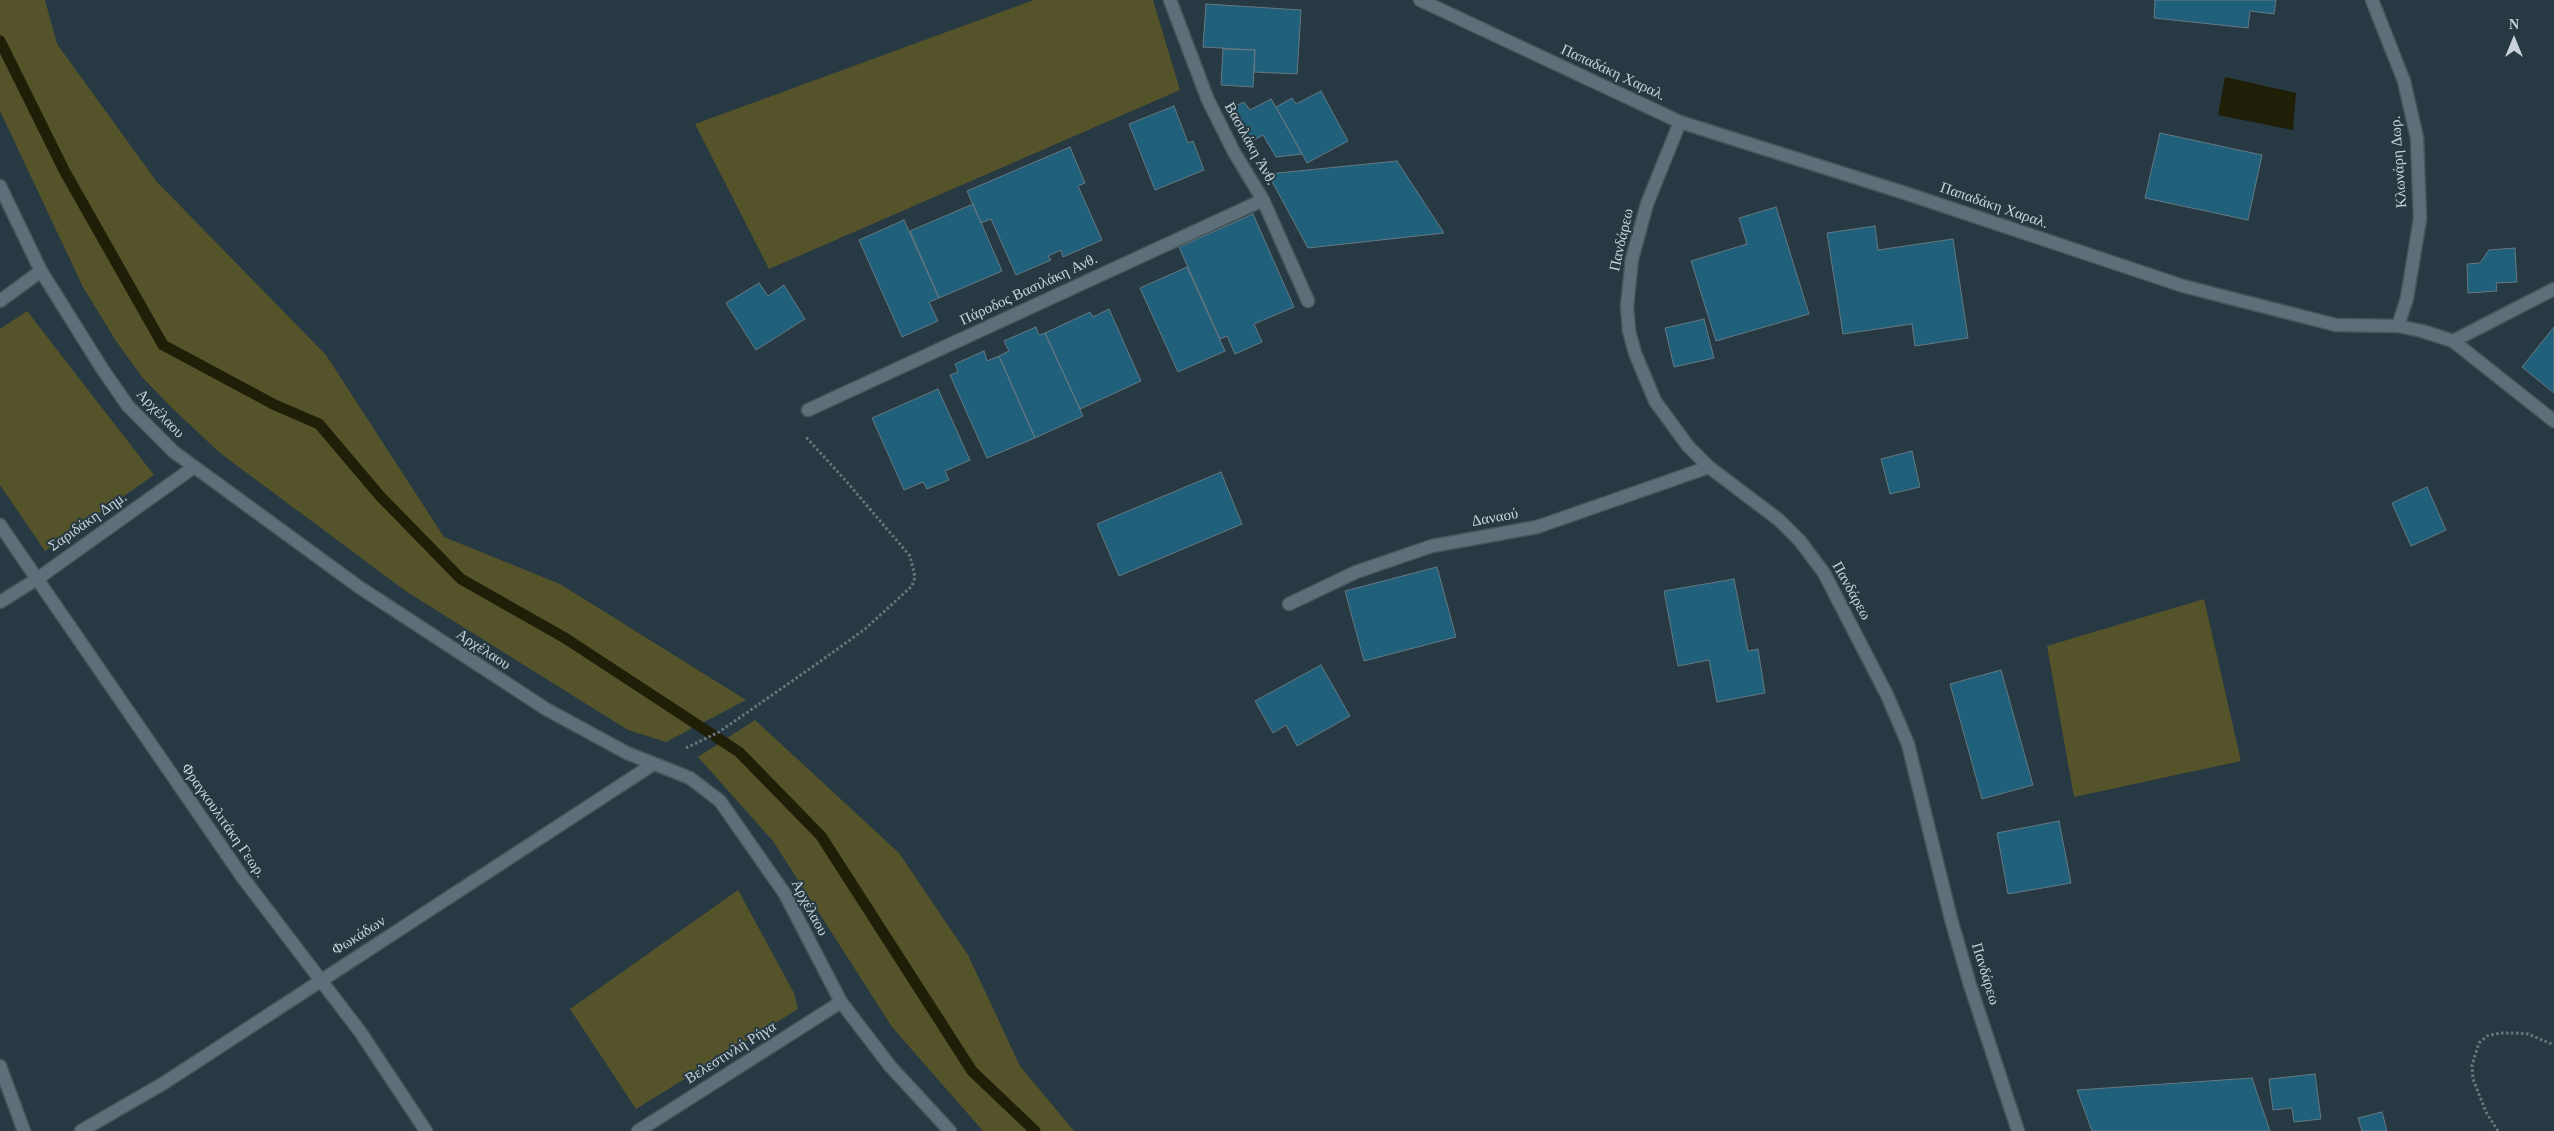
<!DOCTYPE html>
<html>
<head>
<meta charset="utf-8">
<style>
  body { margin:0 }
  #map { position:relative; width:2554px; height:1131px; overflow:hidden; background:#273942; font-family:"Times New Roman",serif }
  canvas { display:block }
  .north { position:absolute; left:2489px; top:15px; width:50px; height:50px; -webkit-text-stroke:4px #273942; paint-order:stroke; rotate:0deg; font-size:14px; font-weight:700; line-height:20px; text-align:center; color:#c9d3d9 }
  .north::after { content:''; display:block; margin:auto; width:18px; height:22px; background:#c9d3d9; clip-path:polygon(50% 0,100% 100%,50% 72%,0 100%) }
</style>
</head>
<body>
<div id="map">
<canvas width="2554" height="1131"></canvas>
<div class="north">N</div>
</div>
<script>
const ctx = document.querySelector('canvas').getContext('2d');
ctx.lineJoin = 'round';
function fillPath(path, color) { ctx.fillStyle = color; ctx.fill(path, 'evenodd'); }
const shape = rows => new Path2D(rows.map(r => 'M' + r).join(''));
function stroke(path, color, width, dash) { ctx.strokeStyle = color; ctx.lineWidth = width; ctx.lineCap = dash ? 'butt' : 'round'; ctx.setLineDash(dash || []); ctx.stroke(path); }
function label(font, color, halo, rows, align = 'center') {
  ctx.font = font + ' "Times New Roman",serif'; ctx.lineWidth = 4; ctx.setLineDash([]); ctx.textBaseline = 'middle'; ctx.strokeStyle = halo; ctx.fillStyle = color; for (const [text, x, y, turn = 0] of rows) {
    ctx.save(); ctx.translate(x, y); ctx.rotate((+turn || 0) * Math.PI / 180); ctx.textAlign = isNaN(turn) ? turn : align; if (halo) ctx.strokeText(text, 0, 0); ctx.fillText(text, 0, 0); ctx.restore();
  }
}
const green = shape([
  [0,0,45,0,57,44,157,182,326,355,444,537,560,584,746,700,666,742,628,730,407,592,220,453,171,407,142,377,116,341,83,287,0,111],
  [1034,0,1153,0,1180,90,769,269,695,124],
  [27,311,154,475,45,551,0,485,0,329],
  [2204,599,2241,761,2074,797,2047,646],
  [755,720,899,853,968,955,1020,1066,1074,1131,983,1131,892,1027,773,841,698,757],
  [738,890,794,993,798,1009,636,1109,570,1009]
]);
const water = shape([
  [2225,77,2296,93,2293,130,2218,115]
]);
const stream = shape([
  [0,41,65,172,163,345,275,405,319,424,380,496,461,579,565,638,739,752,821,836,972,1071,1035,1131]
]);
const building = shape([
  [2155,0,2276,0,2274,14,2250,11,2248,28,2154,18,2155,0],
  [1206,4,1301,10,1297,74,1254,72,1255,50,1203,47,1206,4],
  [1223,49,1255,50,1253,87,1221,85,1223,49],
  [1321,91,1348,141,1307,163,1276,107,1292,98,1296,104,1321,91],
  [1271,99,1276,107,1302,154,1276,157,1263,135,1251,142,1232,108,1244,102,1250,110,1271,99],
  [1174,106,1188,143,1193,141,1204,170,1155,190,1129,124,1174,106],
  [2160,133,2262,155,2248,220,2145,198,2160,133],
  [1070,147,1085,183,1078,186,1102,240,1063,257,1061,250,1048,256,1051,260,1016,275,991,219,981,223,967,191,1070,147],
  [1397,161,1444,233,1308,248,1268,174,1397,161],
  [973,204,1002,271,939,298,910,231,973,204],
  [1776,207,1809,314,1716,341,1691,261,1747,244,1739,218,1776,207],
  [1253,214,1294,307,1254,324,1262,342,1235,354,1227,336,1220,339,1179,247,1253,214],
  [904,220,939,298,929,302,938,321,902,337,859,240,904,220],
  [1875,226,1878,250,1953,239,1968,338,1915,346,1912,324,1843,334,1827,233,1875,226],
  [2515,248,2517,282,2496,283,2497,291,2468,293,2467,264,2480,263,2489,250,2515,248],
  [1187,267,1225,351,1178,372,1140,288,1187,267],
  [759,283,768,296,784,285,805,319,756,350,726,303,759,283],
  [1109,309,1141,381,1080,409,1045,333,1090,312,1093,317,1109,309],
  [1704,319,1714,358,1674,367,1665,328,1704,319],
  [1036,327,1039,335,1045,333,1083,416,1035,438,999,356,1009,351,1004,341,1036,327],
  [2554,327,2554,393,2522,367,2554,327],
  [984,351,987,361,999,356,1035,438,987,458,950,375,958,372,955,364,984,351],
  [938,389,970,460,945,471,949,480,927,489,923,482,904,490,872,418,938,389],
  [1912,451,1920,487,1890,494,1881,459,1912,451],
  [1221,472,1242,524,1119,576,1097,524,1221,472],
  [2427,487,2446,530,2411,546,2392,503,2427,487],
  [1437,567,1456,637,1364,661,1345,591,1437,567],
  [1734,579,1748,651,1758,649,1765,693,1717,702,1709,660,1678,666,1664,591,1734,579],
  [1321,665,1350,716,1297,746,1286,725,1273,733,1255,701,1321,665],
  [2001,670,2033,785,1982,799,1950,684,2001,670],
  [2059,821,2071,883,2008,894,1997,833,2059,821],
  [2315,1074,2321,1119,2294,1122,2292,1108,2273,1110,2269,1079,2315,1074],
  [2252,1078,2270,1131,2092,1131,2077,1090,2252,1078],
  [2382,1112,2387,1131,2362,1131,2358,1118,2382,1112]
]);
const path = shape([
  [686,748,719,732,818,663,865,629,912,586,915,577,910,556,846,481,805,436],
  [2498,1131,2486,1112,2473,1079,2472,1065,2479,1043,2487,1036,2500,1033,2513,1033,2528,1034,2554,1045]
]);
const street = shape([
  [1170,0,1208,100,1234,152,1263,200,1308,301],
  [1420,0,1680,122,1908,194,2183,286,2336,325,2398,326,2422,331,2453,341,2554,421],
  [2372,0,2404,81,2417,138,2420,219,2407,298,2398,326],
  [1680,122,1647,204,1632,259,1627,306,1629,331,1635,353,1655,401,1688,446,1709,467,1779,520,1800,541,1824,573,1887,695,1908,744,1951,919,1970,985,2018,1131],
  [0,186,41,271,103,370,128,406,174,452,359,587,546,709,627,753,690,778,720,801,785,894,841,1002,890,1066,950,1131],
  [0,301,41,271],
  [2453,341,2554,289],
  [808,410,1263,200],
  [0,525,243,878,361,1033,426,1131],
  [0,602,37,579,194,467],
  [1289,604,1356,572,1432,546,1537,527,1709,467],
  [0,1066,24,1131],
  [81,1131,164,1083,652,765],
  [638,1131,841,1002]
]);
const streetNames = [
  ["Παπαδάκη Χαραλ.",1613,73,25],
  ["Βασιλάκη Άνθ.",1250,144,61],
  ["Κλωνάρη Δωρ.",2399,162,-94],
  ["Παπαδάκη Χαραλ.",1994,206,19],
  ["Πανδάρεω",1622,240,-77],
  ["Πάροδος Βασιλάκη Ανθ.",1029,290,-25],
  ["Αρχέλαου",160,414,46],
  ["Δαναού",1495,518,-10],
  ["Σαριδάκη Δημ.",88,522,-35],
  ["Πανδάρεω",1851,591,61],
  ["Αρχέλαου",483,650,33],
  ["Φραγκουλιτάκη Γεωρ.",223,821,55],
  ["Αρχέλαου",809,908,62],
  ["Φωκάδων",359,936,-32],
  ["Πανδάρεω",1985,974,73],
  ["Βελεστινλή Ρήγα",731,1053,-32]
];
fillPath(green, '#54532a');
fillPath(water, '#1f1e07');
stroke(stream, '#1f1e07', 11);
fillPath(building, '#20607a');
stroke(building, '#657983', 1);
stroke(street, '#47565d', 15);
stroke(path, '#67767d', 3, [2.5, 2.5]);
stroke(street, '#5d707a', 12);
label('15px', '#c9d3d9', '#273942', streetNames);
</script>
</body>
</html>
